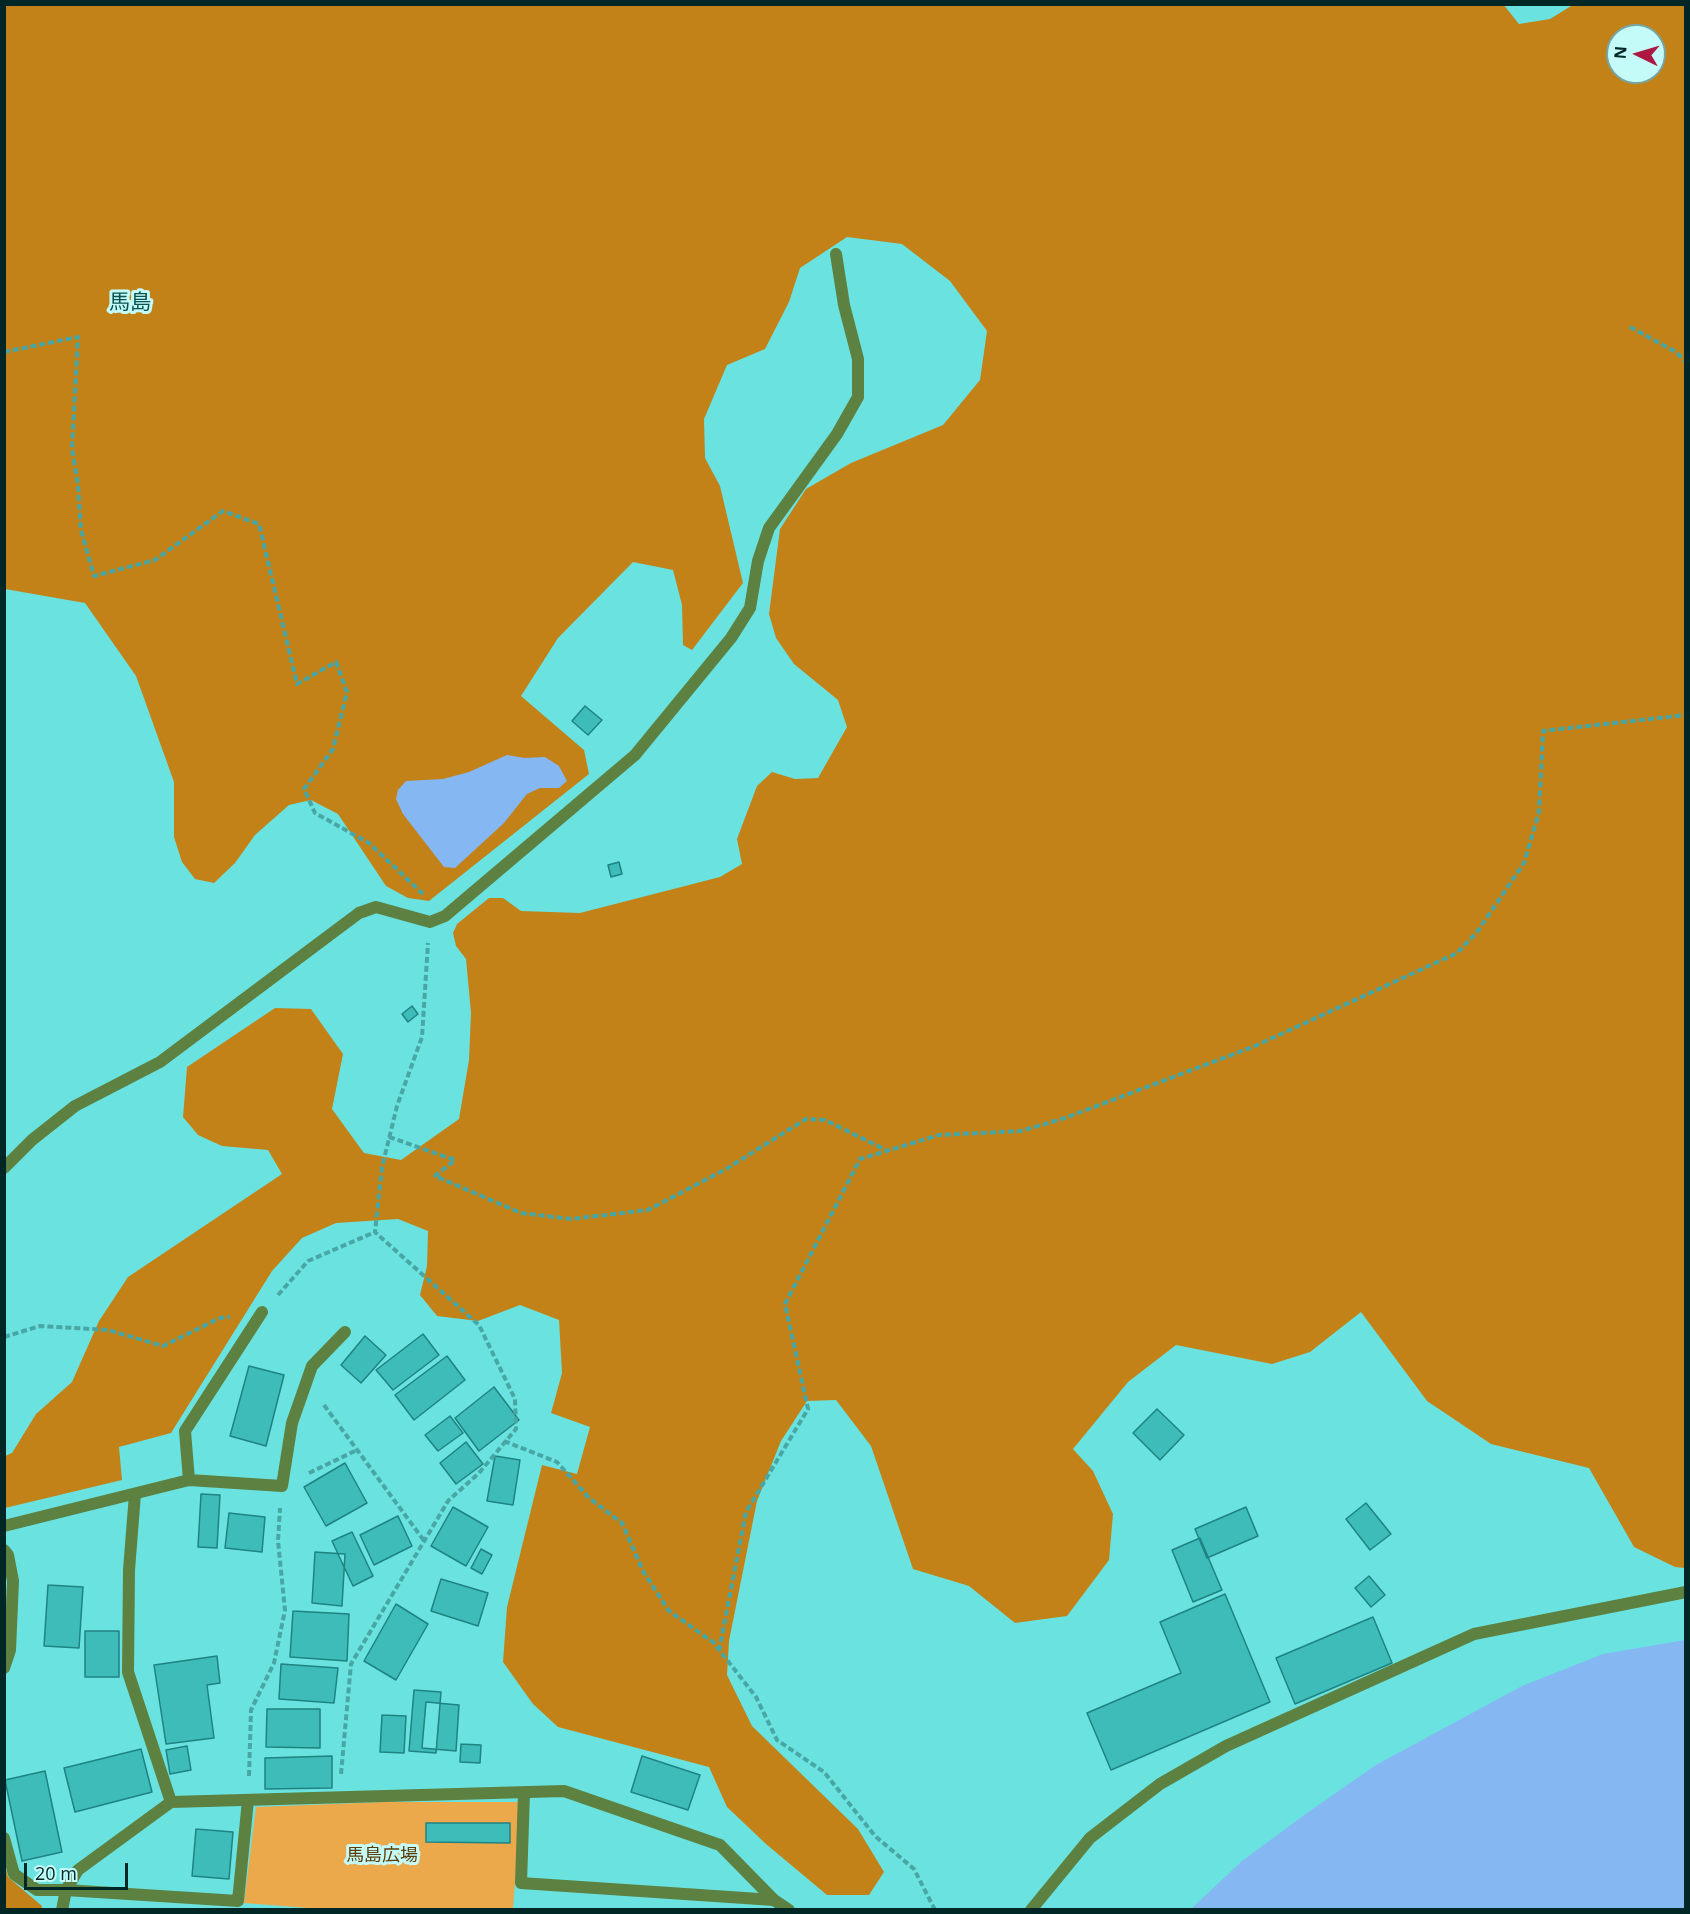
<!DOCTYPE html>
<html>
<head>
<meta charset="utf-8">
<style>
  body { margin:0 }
  #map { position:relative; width:1690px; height:1914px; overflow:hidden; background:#6ae3e0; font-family:"Open Sans",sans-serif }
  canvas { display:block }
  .frame { position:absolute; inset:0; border:6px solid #002625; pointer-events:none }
  .north { position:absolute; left:1606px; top:24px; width:60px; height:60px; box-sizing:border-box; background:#c4faf7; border:2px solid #76a5a3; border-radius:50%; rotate:275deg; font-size:16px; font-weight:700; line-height:24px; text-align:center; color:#002625 }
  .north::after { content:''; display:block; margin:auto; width:21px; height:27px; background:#ac1841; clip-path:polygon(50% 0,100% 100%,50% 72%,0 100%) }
  .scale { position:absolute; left:24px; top:1863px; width:104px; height:27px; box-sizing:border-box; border:3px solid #002625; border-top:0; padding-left:8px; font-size:18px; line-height:21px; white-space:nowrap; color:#002625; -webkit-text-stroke:4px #c4faf7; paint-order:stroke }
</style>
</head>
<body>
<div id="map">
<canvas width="1690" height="1914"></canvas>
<div class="frame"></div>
<div class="north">N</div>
<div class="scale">20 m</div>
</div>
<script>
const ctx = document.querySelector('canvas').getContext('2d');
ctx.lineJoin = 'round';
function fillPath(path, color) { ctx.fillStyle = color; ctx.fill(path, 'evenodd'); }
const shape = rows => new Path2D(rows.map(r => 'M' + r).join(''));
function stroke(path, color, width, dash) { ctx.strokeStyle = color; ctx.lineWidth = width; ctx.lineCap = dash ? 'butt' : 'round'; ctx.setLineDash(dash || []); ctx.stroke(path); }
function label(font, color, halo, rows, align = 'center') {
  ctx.font = font + ' "Open Sans","Noto Sans JP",sans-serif'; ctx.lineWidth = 6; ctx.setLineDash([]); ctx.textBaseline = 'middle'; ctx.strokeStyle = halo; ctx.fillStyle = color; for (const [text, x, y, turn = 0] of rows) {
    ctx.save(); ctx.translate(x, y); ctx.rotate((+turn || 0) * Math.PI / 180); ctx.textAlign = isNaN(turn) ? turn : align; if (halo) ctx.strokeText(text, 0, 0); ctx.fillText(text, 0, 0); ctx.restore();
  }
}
const green = shape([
  [385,1802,521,1802,513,1909,334,1910,244,1903,256,1807]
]);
const forest = shape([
  [1503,4,1519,24,1550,19,1571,6,1581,5,1685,5,1685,1568,1675,1567,1634,1547,1589,1468,1491,1444,1427,1401,1361,1312,1310,1352,1272,1364,1176,1345,1128,1382,1073,1449,1093,1471,1113,1514,1109,1560,1067,1616,1015,1623,969,1586,913,1569,871,1446,836,1400,807,1401,781,1441,757,1501,729,1641,727,1675,752,1726,858,1829,884,1872,869,1895,827,1895,766,1844,727,1807,709,1767,558,1727,533,1704,503,1662,507,1607,542,1465,577,1474,590,1427,551,1413,562,1373,559,1320,520,1305,478,1321,437,1316,420,1295,427,1266,428,1231,398,1219,336,1223,302,1238,272,1271,171,1433,119,1447,122,1480,5,1508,5,1456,12,1453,36,1414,72,1382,99,1321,128,1277,282,1174,268,1150,222,1146,198,1135,183,1117,187,1067,275,1008,311,1009,343,1054,332,1109,364,1153,401,1160,459,1119,469,1060,471,1013,466,959,456,946,453,933,457,924,489,898,503,898,521,911,580,913,720,877,742,864,737,839,757,786,772,772,795,779,818,778,847,727,838,700,794,664,776,638,769,614,780,529,806,489,851,463,943,425,980,380,987,331,950,281,902,244,847,237,800,268,789,302,765,349,727,365,704,419,705,458,720,486,743,583,692,650,683,645,682,605,673,570,633,562,558,638,521,696,584,750,589,774,429,901,408,898,386,886,338,814,311,800,289,805,255,835,235,863,214,883,195,879,182,862,174,837,174,782,136,676,85,603,5,589,4,5],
  [1618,36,1654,36,1654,72,1618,72],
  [5,1865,8,1877,42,1906,42,1909,5,1909]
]);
const water = shape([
  [507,755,525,758,545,757,559,766,567,781,559,788,540,788,527,794,504,823,455,868,444,867,403,814,396,799,398,790,406,781,443,779,469,772],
  [1685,1640,1685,1909,1191,1909,1242,1861,1307,1813,1376,1765,1448,1726,1522,1686,1603,1654]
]);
const building = shape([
  [585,706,602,720,588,735,572,721,585,706],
  [619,862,622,874,611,877,608,865,619,862],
  [412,1006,418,1014,408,1022,402,1014,412,1006],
  [423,1334,439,1355,393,1390,376,1370,423,1334],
  [365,1336,386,1355,361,1383,341,1365,365,1336],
  [447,1356,465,1380,414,1420,395,1395,447,1356],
  [249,1366,284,1375,266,1446,230,1436,249,1366],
  [494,1387,519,1420,479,1451,455,1418,494,1387],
  [1157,1409,1184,1435,1160,1460,1133,1433,1157,1409],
  [450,1416,463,1433,438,1451,425,1435,450,1416],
  [466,1442,483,1464,456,1484,440,1463,466,1442],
  [495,1456,520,1460,513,1505,487,1501,495,1456],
  [345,1463,367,1503,326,1526,304,1487,345,1463],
  [201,1494,220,1495,217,1548,198,1547,201,1494],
  [1366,1503,1391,1534,1370,1550,1346,1519,1366,1503],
  [453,1507,488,1527,466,1566,431,1546,453,1507],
  [1246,1507,1258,1536,1207,1558,1195,1529,1246,1507],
  [229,1513,265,1517,262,1552,225,1548,229,1513],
  [398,1516,412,1546,374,1565,360,1535,398,1516],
  [352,1532,373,1576,353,1586,332,1541,352,1532],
  [1200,1538,1222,1590,1193,1602,1172,1550,1200,1538],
  [481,1549,492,1555,482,1574,471,1568,481,1549],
  [315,1552,345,1554,342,1606,312,1603,315,1552],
  [1369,1576,1385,1595,1371,1607,1355,1588,1369,1576],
  [441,1579,488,1593,478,1626,431,1611,441,1579],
  [48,1585,83,1587,79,1648,44,1646,48,1585],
  [1225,1594,1270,1702,1111,1770,1087,1713,1181,1673,1160,1622,1225,1594],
  [396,1604,428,1624,396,1680,364,1661,396,1604],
  [293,1611,349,1614,347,1661,290,1657,293,1611],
  [1373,1617,1392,1663,1295,1704,1276,1658,1373,1617],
  [85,1631,119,1631,119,1677,85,1677,85,1631],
  [217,1656,220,1683,207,1685,214,1738,166,1744,154,1665,217,1656],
  [281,1664,338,1668,334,1703,279,1699,281,1664],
  [414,1690,441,1692,436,1753,409,1751,414,1690],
  [426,1702,459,1705,456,1751,422,1748,426,1702],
  [267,1709,320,1709,320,1748,266,1747,267,1709],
  [382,1715,406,1716,404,1753,380,1752,382,1715],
  [461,1744,481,1745,480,1763,460,1762,461,1744],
  [187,1746,191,1770,170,1774,166,1750,187,1746],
  [141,1749,152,1792,75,1812,64,1768,141,1749],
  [332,1756,332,1788,265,1789,265,1758,332,1756],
  [642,1756,700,1775,688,1810,631,1792,642,1756],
  [45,1771,62,1852,22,1861,5,1780,45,1771],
  [426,1823,510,1823,510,1843,426,1842,426,1823],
  [196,1829,233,1832,229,1879,192,1876,196,1829]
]);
const path = shape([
  [1630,327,1676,352,1686,362],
  [4,352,78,337,72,448,78,485,81,530,94,576,155,560,223,511,259,524,297,684,336,662,347,692,333,749,304,789,315,813,369,843,423,894],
  [389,1137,455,1160,435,1176,521,1213,571,1219,648,1210,726,1169,806,1119,825,1120,886,1150],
  [278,1295,308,1261,375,1232],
  [4,1337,40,1326,108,1330,163,1346,220,1318,230,1317],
  [324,1405,425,1542],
  [504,1441,557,1462,589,1498,622,1523,643,1571,669,1611,713,1642,756,1697,777,1740,824,1772,875,1836,914,1869,935,1910],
  [309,1473,357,1450],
  [719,1651,746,1512,808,1409,785,1304,860,1159,939,1135,1021,1131,1065,1118,1255,1046,1457,953,1477,932,1524,863,1539,812,1543,731,1686,715],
  [341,1774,351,1664,448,1501,479,1473,516,1429,515,1399,479,1325,375,1232,382,1167,397,1106,422,1037,428,943],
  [249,1776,251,1710,274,1663,285,1610,278,1541,280,1508]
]);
const lane = shape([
  [4,1168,32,1140,75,1106,160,1062,359,913,376,907,430,922,445,916,635,755,731,638,750,608,758,561,769,528,837,434,858,397,858,359,844,305,836,254],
  [524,1793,521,1883,774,1900],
  [66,1890,238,1901,248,1800],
  [1031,1910,1090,1838,1160,1784,1226,1746,1474,1634,1686,1592]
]);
const street = shape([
  [189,1480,185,1431,262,1312],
  [135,1494,129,1570,128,1672,171,1802],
  [4,1526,189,1480,282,1486,292,1423,312,1366,345,1332],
  [4,1550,8,1555,13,1581,10,1650,4,1668],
  [4,1838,14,1874,37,1890,66,1890,78,1870,171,1802,564,1791,720,1845,774,1900,789,1910],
  [62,1910,66,1890]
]);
const parkNames = [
  ["馬島広場",382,1856]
];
const quarterNames = [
  ["馬島",130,303]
];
fillPath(green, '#eba94b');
fillPath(forest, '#c28218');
fillPath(water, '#85b7f2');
fillPath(building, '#3dbcba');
stroke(building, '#1f8381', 1.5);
stroke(path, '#48a7a5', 4, [6, 3]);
stroke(lane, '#5d8140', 12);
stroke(street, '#5d8140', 12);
label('18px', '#5c3b04', '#c4faf7', parkNames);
label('21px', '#0a5352', '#c4faf7', quarterNames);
</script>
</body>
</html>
